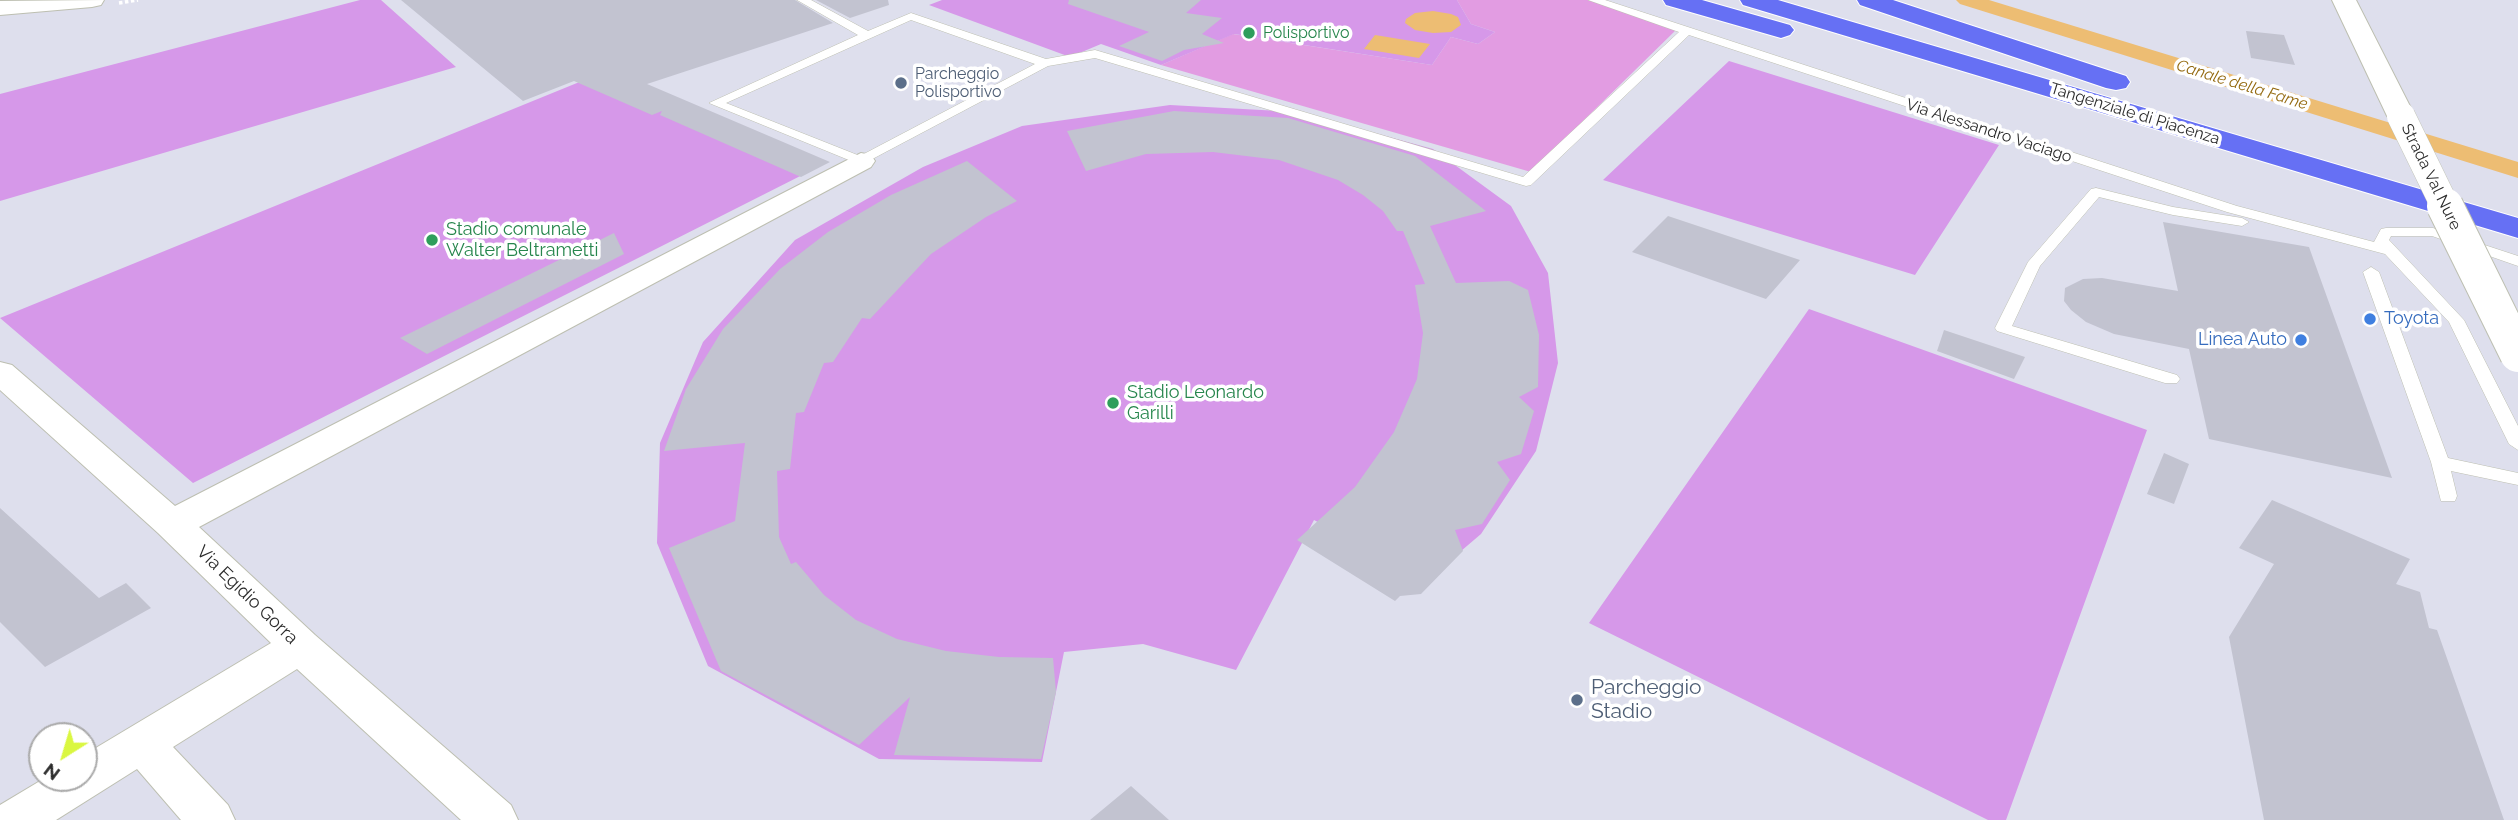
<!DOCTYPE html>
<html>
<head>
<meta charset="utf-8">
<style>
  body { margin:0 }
  #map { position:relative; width:2518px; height:820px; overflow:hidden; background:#dedfed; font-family:Raleway,sans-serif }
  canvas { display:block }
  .north { position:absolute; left:28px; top:722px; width:70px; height:70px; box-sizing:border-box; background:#fff; border:2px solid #aaa; border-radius:50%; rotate:217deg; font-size:19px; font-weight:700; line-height:28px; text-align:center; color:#2b2b2b }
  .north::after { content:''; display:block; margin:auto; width:24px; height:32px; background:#daf741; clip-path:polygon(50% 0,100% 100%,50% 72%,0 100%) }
</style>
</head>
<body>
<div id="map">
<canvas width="2518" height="820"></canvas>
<div class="north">N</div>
</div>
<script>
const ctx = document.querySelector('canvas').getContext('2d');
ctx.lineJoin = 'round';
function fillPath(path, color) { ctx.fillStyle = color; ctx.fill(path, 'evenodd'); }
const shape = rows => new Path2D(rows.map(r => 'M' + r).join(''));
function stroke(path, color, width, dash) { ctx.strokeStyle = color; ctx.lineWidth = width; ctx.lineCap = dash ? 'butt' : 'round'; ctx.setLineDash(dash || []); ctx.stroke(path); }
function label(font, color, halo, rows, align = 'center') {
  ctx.font = font + ' Raleway,sans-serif'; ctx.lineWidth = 7; ctx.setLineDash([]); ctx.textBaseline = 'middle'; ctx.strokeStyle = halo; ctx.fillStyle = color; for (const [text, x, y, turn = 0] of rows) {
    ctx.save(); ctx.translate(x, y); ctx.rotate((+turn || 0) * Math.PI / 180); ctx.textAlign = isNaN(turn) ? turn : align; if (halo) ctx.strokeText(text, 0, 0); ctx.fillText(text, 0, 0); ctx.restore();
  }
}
const green = shape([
  [1433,0,1590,0,1676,30,1531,172,1161,65,1233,34,1432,65,1451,37,1478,44,1495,32,1471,24,1457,0]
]);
const pitch = shape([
  [360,0,381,0,456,67,0,201,0,94],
  [942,0,1457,0,1471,24,1495,32,1478,44,1451,37,1432,65,1234,34,1161,65,1101,44,1070,57,929,5],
  [1729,61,1999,145,1915,275,1603,180],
  [604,72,828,162,193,483,0,318],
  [1170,105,1298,112,1433,149,1511,206,1548,273,1558,363,1536,451,1481,534,1427,580,1314,520,1236,670,1143,644,1064,652,1042,762,879,759,708,666,657,543,660,443,703,342,795,240,923,167,1022,126],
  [1809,309,2147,430,2006,820,1988,820,1589,623]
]);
const water = shape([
  [1433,11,1451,14,1458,17,1461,25,1451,32,1433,33,1415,30,1405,23,1406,19,1415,13],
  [1375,35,1430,44,1419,58,1364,49]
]);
const canal = shape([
  [1956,0,1989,0,2518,162,2518,178,1960,4,1956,0]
]);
const building = shape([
  [401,0,795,0,833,23,647,84,830,162,801,177,660,115,662,111,652,115,574,81,523,101],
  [816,0,888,0,889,5,850,18],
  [1069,0,1201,0,1186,13,1222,18,1202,34,1224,43,1184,50,1162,61,1119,46,1149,32,1068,4],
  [2246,31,2284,35,2295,65,2251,58],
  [1174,111,1288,118,1415,156,1486,211,1430,226,1456,283,1509,281,1528,290,1539,335,1538,387,1519,397,1534,411,1521,454,1497,462,1510,480,1482,524,1455,530,1463,551,1421,594,1400,596,1395,601,1297,540,1355,487,1394,432,1417,379,1423,333,1415,285,1425,284,1403,231,1397,231,1383,211,1363,195,1338,180,1279,160,1213,152,1146,154,1086,171,1067,131],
  [967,161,1017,201,986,217,931,254,870,319,862,318,833,362,824,363,804,412,796,413,790,469,777,471,779,537,791,564,796,562,824,595,856,620,897,639,946,651,999,657,1053,658,1056,692,1041,759,894,755,910,697,859,745,721,671,669,548,735,521,745,443,664,451,686,389,723,329,780,269,828,232,891,195],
  [1668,216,1800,260,1766,299,1632,252],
  [2163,222,2309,247,2392,478,2209,439,2189,349,2114,334,2086,322,2071,310,2064,301,2065,288,2083,279,2102,278,2178,291],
  [614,233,624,254,427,354,400,338],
  [1944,330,2025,357,2014,379,1937,351],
  [2164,453,2189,464,2174,504,2147,494],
  [2272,500,2410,559,2396,584,2420,592,2429,628,2437,630,2504,820,2264,820,2229,637,2274,564,2239,548],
  [0,508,99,598,126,583,151,608,45,667,0,622],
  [1131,786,1169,820,1090,820]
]);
const path = shape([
  [119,3,138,0]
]);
const service = shape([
  [797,0,811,0,868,31,911,13,1046,59,1095,50,1523,177,1679,32,1588,0,1605,0,2237,206,2374,242,2381,229,2386,228,2433,228,2518,256,2518,266,2432,236,2391,236,2389,240,2464,320,2518,426,2518,450,2509,444,2449,322,2385,254,2227,212,1689,35,1531,185,1526,186,1095,58,1048,66,861,165,709,103,858,35,797,0],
  [911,20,1035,64,860,156,726,103,911,20],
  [2096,188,2173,207,2242,218,2249,222,2242,226,2173,215,2099,197,2040,266,2012,326,2177,375,2180,379,2177,383,2165,383,1997,331,1995,328,2028,262,2091,189,2096,188],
  [2371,267,2379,272,2448,458,2518,473,2518,485,2451,471,2457,496,2455,501,2441,501,2431,462,2363,272,2371,267]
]);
const minor = shape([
  [861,153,871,155,875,161,871,167,199,527,315,635,511,805,518,820,461,820,297,669,173,747,228,805,235,820,181,820,137,769,56,820,0,820,0,805,45,778,84,778,84,755,271,643,158,533,0,390,0,362,12,365,175,506,861,153]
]);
const secondary = shape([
  [104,0,101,5,92,7,0,15,0,1,104,0],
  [2332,0,2356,0,2415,116,2411,122,2401,125,2391,122,2387,116,2332,0]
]);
const trunk = shape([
  [1663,0,1702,0,1790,25,1794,30,1790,35,1781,38,1666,5,1663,0],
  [1740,0,1778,0,2518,218,2518,238,1743,5,1740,0],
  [1857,0,1893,0,2126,76,2130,82,2126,88,2116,90,2106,88,1860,5,1857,0]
]);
const secondaryBridgeFar1 = shape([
  [2401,116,2446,208]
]);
const secondaryBridge = shape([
  [2445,206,2518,354]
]);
const markers = [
  [1249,33,7,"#2e9e5b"],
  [901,83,7,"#5c6f8a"],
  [432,240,7,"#2e9e5b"],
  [2370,319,7,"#3f7fe0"],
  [2301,340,7,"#3f7fe0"],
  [1113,403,7,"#2e9e5b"],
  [1577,700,7,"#5c6f8a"]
];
const farLeisurenames = [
  ["Polisportivo",1263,33]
];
const farServicenames = [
  ["Parcheggio",915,74],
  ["Polisportivo",915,92]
];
const farWaternames = [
  ["Canale della Fame",2242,85,17]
];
const farStreetnames = [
  ["Tangenziale di Piacenza",2135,114,17],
  ["Via Alessandro Vaciago",1989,131,18],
  ["Strada Val Nure",2431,177,64]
];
const leisureNames = [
  ["Stadio comunale",446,230],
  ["Walter Beltrametti",446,251],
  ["Stadio Leonardo",1127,393],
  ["Garilli",1127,414]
];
const shopNames = [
  ["Toyota",2384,319],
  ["Linea Auto",2287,340,"right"]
];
const streetNames = [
  ["Via Egidio Gorra",247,595,44]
];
const nearServicenames = [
  ["Parcheggio",1591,688],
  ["Stadio",1591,712]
];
fillPath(green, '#e29ce2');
fillPath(pitch, '#d698e9');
fillPath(water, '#edbd73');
fillPath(canal, '#edbd73');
fillPath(building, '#c2c3d0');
stroke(service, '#bdbfb1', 1);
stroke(minor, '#bdbfb1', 2);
stroke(secondary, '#bdbfb1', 2);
stroke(trunk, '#fff', 2);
stroke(path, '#fff', 3.5, [3.5, 2.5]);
fillPath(service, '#fff');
fillPath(minor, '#fff');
fillPath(secondary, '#fff');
fillPath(trunk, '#6670f4');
stroke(secondaryBridgeFar1, '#bdbfb1', 29, []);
stroke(secondaryBridge, '#bdbfb1', 38, []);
stroke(secondaryBridgeFar1, '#fff', 28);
stroke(secondaryBridge, '#fff', 36);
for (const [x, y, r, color] of markers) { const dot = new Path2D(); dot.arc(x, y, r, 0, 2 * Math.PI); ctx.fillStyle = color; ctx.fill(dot); stroke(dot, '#fff', 2.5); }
label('16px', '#27864d', '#fff', farLeisurenames, 'left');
label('16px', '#4e5e75', '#fff', farServicenames, 'left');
label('italic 16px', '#946a10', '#fff', farWaternames);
label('16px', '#2b2b2b', '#fff', farStreetnames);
label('18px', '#27864d', '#fff', leisureNames, 'left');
label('18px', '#366cbe', '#fff', shopNames, 'left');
label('18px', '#2b2b2b', '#fff', streetNames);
label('21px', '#4e5e75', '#fff', nearServicenames, 'left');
</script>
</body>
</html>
